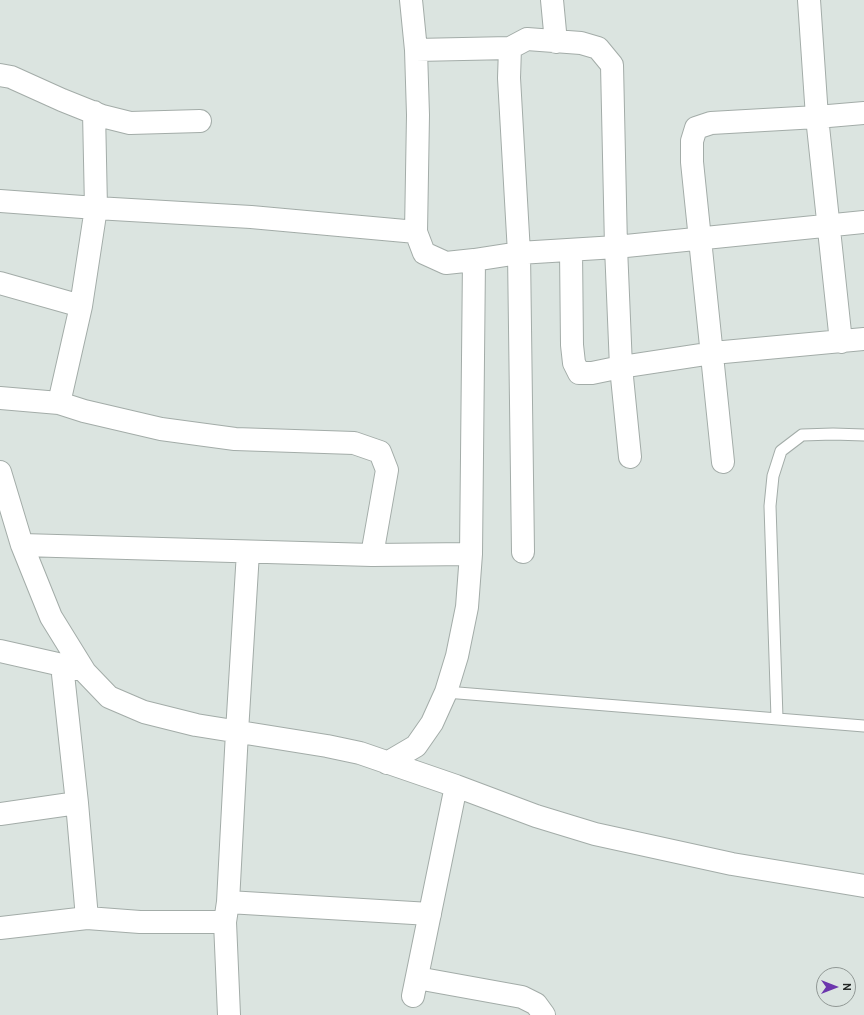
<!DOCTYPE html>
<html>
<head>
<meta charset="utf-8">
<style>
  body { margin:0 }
  #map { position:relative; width:864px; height:1015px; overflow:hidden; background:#dbe4e0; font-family:Cabin,sans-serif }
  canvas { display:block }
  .north { position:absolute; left:816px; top:967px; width:40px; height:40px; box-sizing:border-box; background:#dbe4e0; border:1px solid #909794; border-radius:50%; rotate:90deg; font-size:11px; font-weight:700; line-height:16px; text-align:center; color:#202422 }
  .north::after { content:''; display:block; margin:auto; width:14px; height:18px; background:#6c36ad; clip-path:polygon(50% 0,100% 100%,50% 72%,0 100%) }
</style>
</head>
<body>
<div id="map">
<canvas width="864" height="1015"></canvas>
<div class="north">N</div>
</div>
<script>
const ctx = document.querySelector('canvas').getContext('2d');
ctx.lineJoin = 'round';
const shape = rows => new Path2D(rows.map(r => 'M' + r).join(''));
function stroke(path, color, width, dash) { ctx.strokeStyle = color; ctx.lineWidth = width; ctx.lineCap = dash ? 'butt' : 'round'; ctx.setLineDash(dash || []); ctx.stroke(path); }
const service = shape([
  [446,692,864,726],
  [777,718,770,506,773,476,781,451,802,435,833,434,864,435]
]);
const minor = shape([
  [411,0,416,50,418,115,416,232,424,253,446,263,474,260,519,253,616,247,864,222],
  [552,0,556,42],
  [809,0,817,117,841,342],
  [416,50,510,48],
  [0,75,11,77,62,100,102,116,130,123,200,121],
  [0,201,96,208,251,217,416,232],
  [571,251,572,345,574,363,579,373,592,373,621,367,713,353,864,339],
  [0,283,81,306],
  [0,398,59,403,84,411,161,429,235,439,354,443,380,452,387,470,372,555],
  [59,403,81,306,96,208,94,112],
  [723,462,692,162,692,141,696,128,711,123,817,117,864,113],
  [0,472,22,545,51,617,85,672,109,697,144,712,196,725,327,746,360,753,456,786,536,816,595,834,732,864,864,886],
  [22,545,372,555,471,554],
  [523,552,519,253,509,78,510,48,527,39,581,43,598,48,612,65,616,247,621,367,630,457],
  [0,651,62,665,76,669],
  [62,665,77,803,87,918],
  [387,763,416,746,432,723,446,692,457,656,467,607,471,554,474,260],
  [0,814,77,803],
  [228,902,430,914],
  [0,928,87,918,140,922,225,922],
  [417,978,522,997,536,1004,544,1015],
  [413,996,456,786],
  [229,1015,225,922,228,902,237,732,248,552]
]);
stroke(service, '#a3aca8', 13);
stroke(minor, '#a3aca8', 24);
stroke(service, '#fff', 11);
stroke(minor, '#fff', 22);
</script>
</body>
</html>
